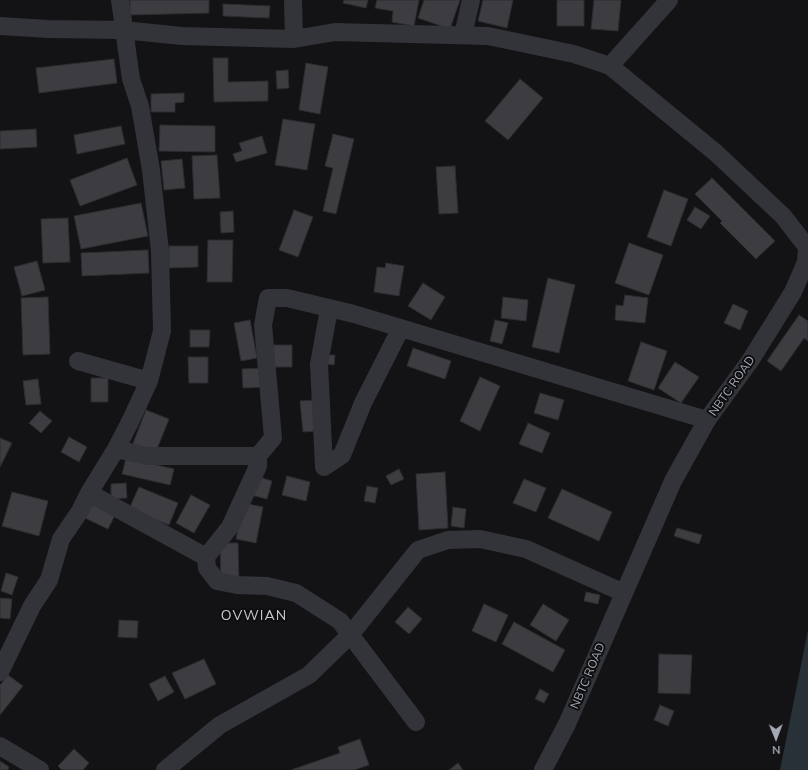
<!DOCTYPE html>
<html>
<head>
<meta charset="utf-8">
<style>
  body { margin:0 }
  #map { position:relative; width:808px; height:770px; overflow:hidden; background:#131214; font-family:Mulish,sans-serif }
  canvas { display:block }
  .north { position:absolute; left:756px; top:718px; width:40px; height:40px; -webkit-text-stroke:3px #0e0e0f; paint-order:stroke; rotate:179deg; font-size:11px; font-weight:700; line-height:16px; text-align:center; color:#a4a9b5 }
  .north::after { content:''; display:block; margin:auto; width:14px; height:18px; background:#a4a9b5; clip-path:polygon(50% 0,100% 100%,50% 72%,0 100%) }
</style>
</head>
<body>
<div id="map">
<canvas width="808" height="770"></canvas>
<div class="north">N</div>
</div>
<script>
const ctx = document.querySelector('canvas').getContext('2d');
ctx.lineJoin = 'round';
function fillPath(path, color) { ctx.fillStyle = color; ctx.fill(path, 'evenodd'); }
const shape = rows => new Path2D(rows.map(r => 'M' + r).join(''));
function stroke(path, color, width, dash) { ctx.strokeStyle = color; ctx.lineWidth = width; ctx.lineCap = dash ? 'butt' : 'round'; ctx.setLineDash(dash || []); ctx.stroke(path); }
function label(font, color, halo, rows, align = 'center') {
  ctx.font = font + ' Mulish,sans-serif'; ctx.lineWidth = 4; ctx.setLineDash([]); ctx.textBaseline = 'middle'; ctx.strokeStyle = halo; ctx.fillStyle = color; for (const [text, x, y, turn = 0] of rows) {
    ctx.save(); ctx.translate(x, y); ctx.rotate((+turn || 0) * Math.PI / 180); ctx.textAlign = isNaN(turn) ? turn : align; if (halo) ctx.strokeText(text, 0, 0); ctx.fillText(text, 0, 0); ctx.restore();
  }
}
const water = shape([
  [808,630,808,770,780,770]
]);
const building = shape([
  [130,0,209,0,209,13,130,15,130,0],
  [344,0,368,0,366,8,343,3,344,0],
  [377,0,419,0,414,26,392,22,393,11,375,8,377,0],
  [424,0,460,0,450,29,418,18,424,0],
  [483,0,513,0,507,28,478,21,483,0],
  [557,0,584,0,584,26,557,26,557,0],
  [594,0,621,0,618,31,591,29,594,0],
  [223,4,270,6,269,18,223,16,223,4],
  [213,58,228,58,228,82,268,81,268,101,214,102,213,58],
  [114,59,117,83,39,93,36,68,114,59],
  [306,63,328,67,320,114,299,110,306,63],
  [288,70,289,88,277,89,276,71,288,70],
  [520,79,543,98,508,140,485,121,520,79],
  [184,93,184,102,175,103,175,112,151,112,151,94,184,93],
  [283,119,315,124,307,170,275,165,283,119],
  [160,125,215,126,215,152,159,151,160,125],
  [121,126,125,144,77,154,74,135,121,126],
  [36,129,37,147,0,149,0,131,36,129],
  [333,134,354,139,336,214,323,211,333,168,325,166,333,134],
  [262,136,267,153,236,162,233,154,242,151,239,143,262,136],
  [217,155,220,198,194,199,192,156,217,155],
  [127,158,137,185,80,206,70,180,127,158],
  [182,159,185,188,164,190,161,161,182,159],
  [455,166,458,213,439,214,436,167,455,166],
  [712,178,775,241,756,259,720,223,722,221,695,194,712,178],
  [664,190,688,199,671,246,647,237,664,190],
  [141,203,148,236,81,249,74,216,141,203],
  [695,207,710,216,701,229,687,220,695,207],
  [294,210,313,217,298,257,279,250,294,210],
  [233,211,234,232,221,233,220,212,233,211],
  [68,218,70,262,43,263,41,219,68,218],
  [208,240,233,240,232,282,207,282,208,240],
  [629,243,663,255,649,295,615,283,629,243],
  [169,246,198,246,198,267,169,268,169,246],
  [148,250,149,273,82,276,81,253,148,250],
  [37,261,45,290,22,296,14,267,37,261],
  [386,263,404,266,399,296,374,292,377,267,385,268,386,263],
  [548,278,575,285,559,353,532,347,548,278],
  [423,283,445,297,431,320,408,306,423,283],
  [625,295,648,298,645,323,615,320,616,305,623,306,625,295],
  [48,297,50,354,23,355,21,298,48,297],
  [503,297,528,300,526,321,501,318,503,297],
  [733,304,748,311,740,330,724,323,733,304],
  [799,315,808,321,808,341,804,338,781,371,767,361,799,315],
  [250,320,257,358,241,361,234,323,250,320],
  [495,320,508,323,502,344,490,341,495,320],
  [190,330,210,330,209,347,190,347,190,330],
  [641,342,667,351,654,390,628,381,641,342],
  [273,345,292,345,292,367,273,367,273,345],
  [413,348,451,361,445,379,407,366,413,348],
  [327,355,335,355,334,365,326,364,327,355],
  [188,357,208,357,208,383,189,383,188,357],
  [675,362,699,377,681,403,658,388,675,362],
  [264,368,265,387,243,388,242,369,264,368],
  [480,377,500,386,480,431,460,421,480,377],
  [91,378,108,378,108,402,91,402,91,378],
  [38,379,41,404,26,405,23,381,38,379],
  [540,393,564,400,558,420,534,413,540,393],
  [315,400,317,431,303,432,300,401,315,400],
  [146,410,169,419,155,454,132,446,146,410],
  [40,411,52,421,41,433,29,423,40,411],
  [528,423,550,433,542,453,519,444,528,423],
  [69,437,87,447,79,462,61,452,69,437],
  [0,438,12,443,0,467,0,438],
  [126,458,174,469,170,485,122,474,126,458],
  [399,469,404,479,391,485,386,476,399,469],
  [445,472,448,528,419,530,416,474,445,472],
  [256,476,272,481,267,499,251,495,256,476],
  [287,476,310,482,306,501,282,495,287,476],
  [524,479,546,488,536,512,513,503,524,479],
  [126,483,127,498,111,499,111,484,126,483],
  [367,486,378,488,375,503,364,501,367,486],
  [139,487,178,503,169,525,129,509,139,487],
  [562,489,612,512,599,541,548,518,562,489],
  [12,492,48,501,39,536,2,526,12,492],
  [191,495,210,505,194,533,176,523,191,495],
  [243,503,263,507,256,543,236,539,243,503],
  [91,504,115,515,108,529,85,518,91,504],
  [453,507,466,509,464,528,451,526,453,507],
  [677,528,702,535,699,544,674,536,677,528],
  [220,543,238,543,239,581,221,582,220,543],
  [6,573,18,577,12,595,1,591,6,573],
  [586,592,600,595,598,604,584,601,586,592],
  [0,598,12,599,10,619,0,618,0,598],
  [484,604,508,615,496,642,472,631,484,604],
  [543,604,569,620,556,641,530,625,543,604],
  [408,607,422,619,409,634,395,622,408,607],
  [119,620,138,621,137,638,118,637,119,620],
  [514,622,565,650,553,672,502,644,514,622],
  [659,654,692,655,690,694,658,693,659,654],
  [204,659,216,684,185,699,172,673,204,659],
  [8,675,23,686,0,715,0,685,8,675],
  [165,676,174,692,158,701,149,684,165,676],
  [540,689,549,694,544,703,535,699,540,689],
  [660,705,674,711,668,726,654,720,660,705],
  [360,739,369,765,354,770,291,770,340,753,338,747,360,739],
  [74,749,89,763,83,770,62,770,58,766,74,749],
  [0,761,9,767,8,770,0,770,0,761],
  [458,763,463,770,449,770,458,763]
]);
const minor = shape([
  [293,0,294,39],
  [0,26,48,29,123,30,182,36,294,39,335,32,488,36,574,54,610,66,716,153,783,216,807,247,806,262,793,292,750,361,707,420,673,481,567,724,543,770],
  [463,35,471,0],
  [610,66,669,0],
  [329,309,319,364,324,467,342,455,363,403,401,328],
  [78,361,149,381],
  [116,449,147,456,258,456],
  [89,493,206,557],
  [0,672,32,606,49,580,61,539,80,511,89,493,116,449,130,422,149,381,162,331,160,251,151,170,140,106,131,79,120,0],
  [416,722,340,621,296,593,267,586,237,585,217,581,207,568,206,557,230,527,258,466,258,456,273,438,263,325,268,298,287,298,354,314,707,420],
  [0,746,40,770],
  [165,770,220,725,309,675,351,634,418,550,448,540,480,539,526,549,624,593]
]);
const streetNames = [
  ["NBTC ROAD",732,386,-55],
  ["NBTC ROAD",588,676,-67]
];
const quarterNames = [
  ["OVWIAN",254,616]
];
fillPath(water, '#293138');
fillPath(building, '#3d3d41');
stroke(building, '#2d2c30', 1);
stroke(minor, '#333439', 18);
label('12px', '#a4a9b5', '#0e0e0f', streetNames);
ctx.letterSpacing = '1px';
label('14px', '#c5c8d1', '#0e0e0f', quarterNames);
ctx.letterSpacing = '0px';
</script>
</body>
</html>
